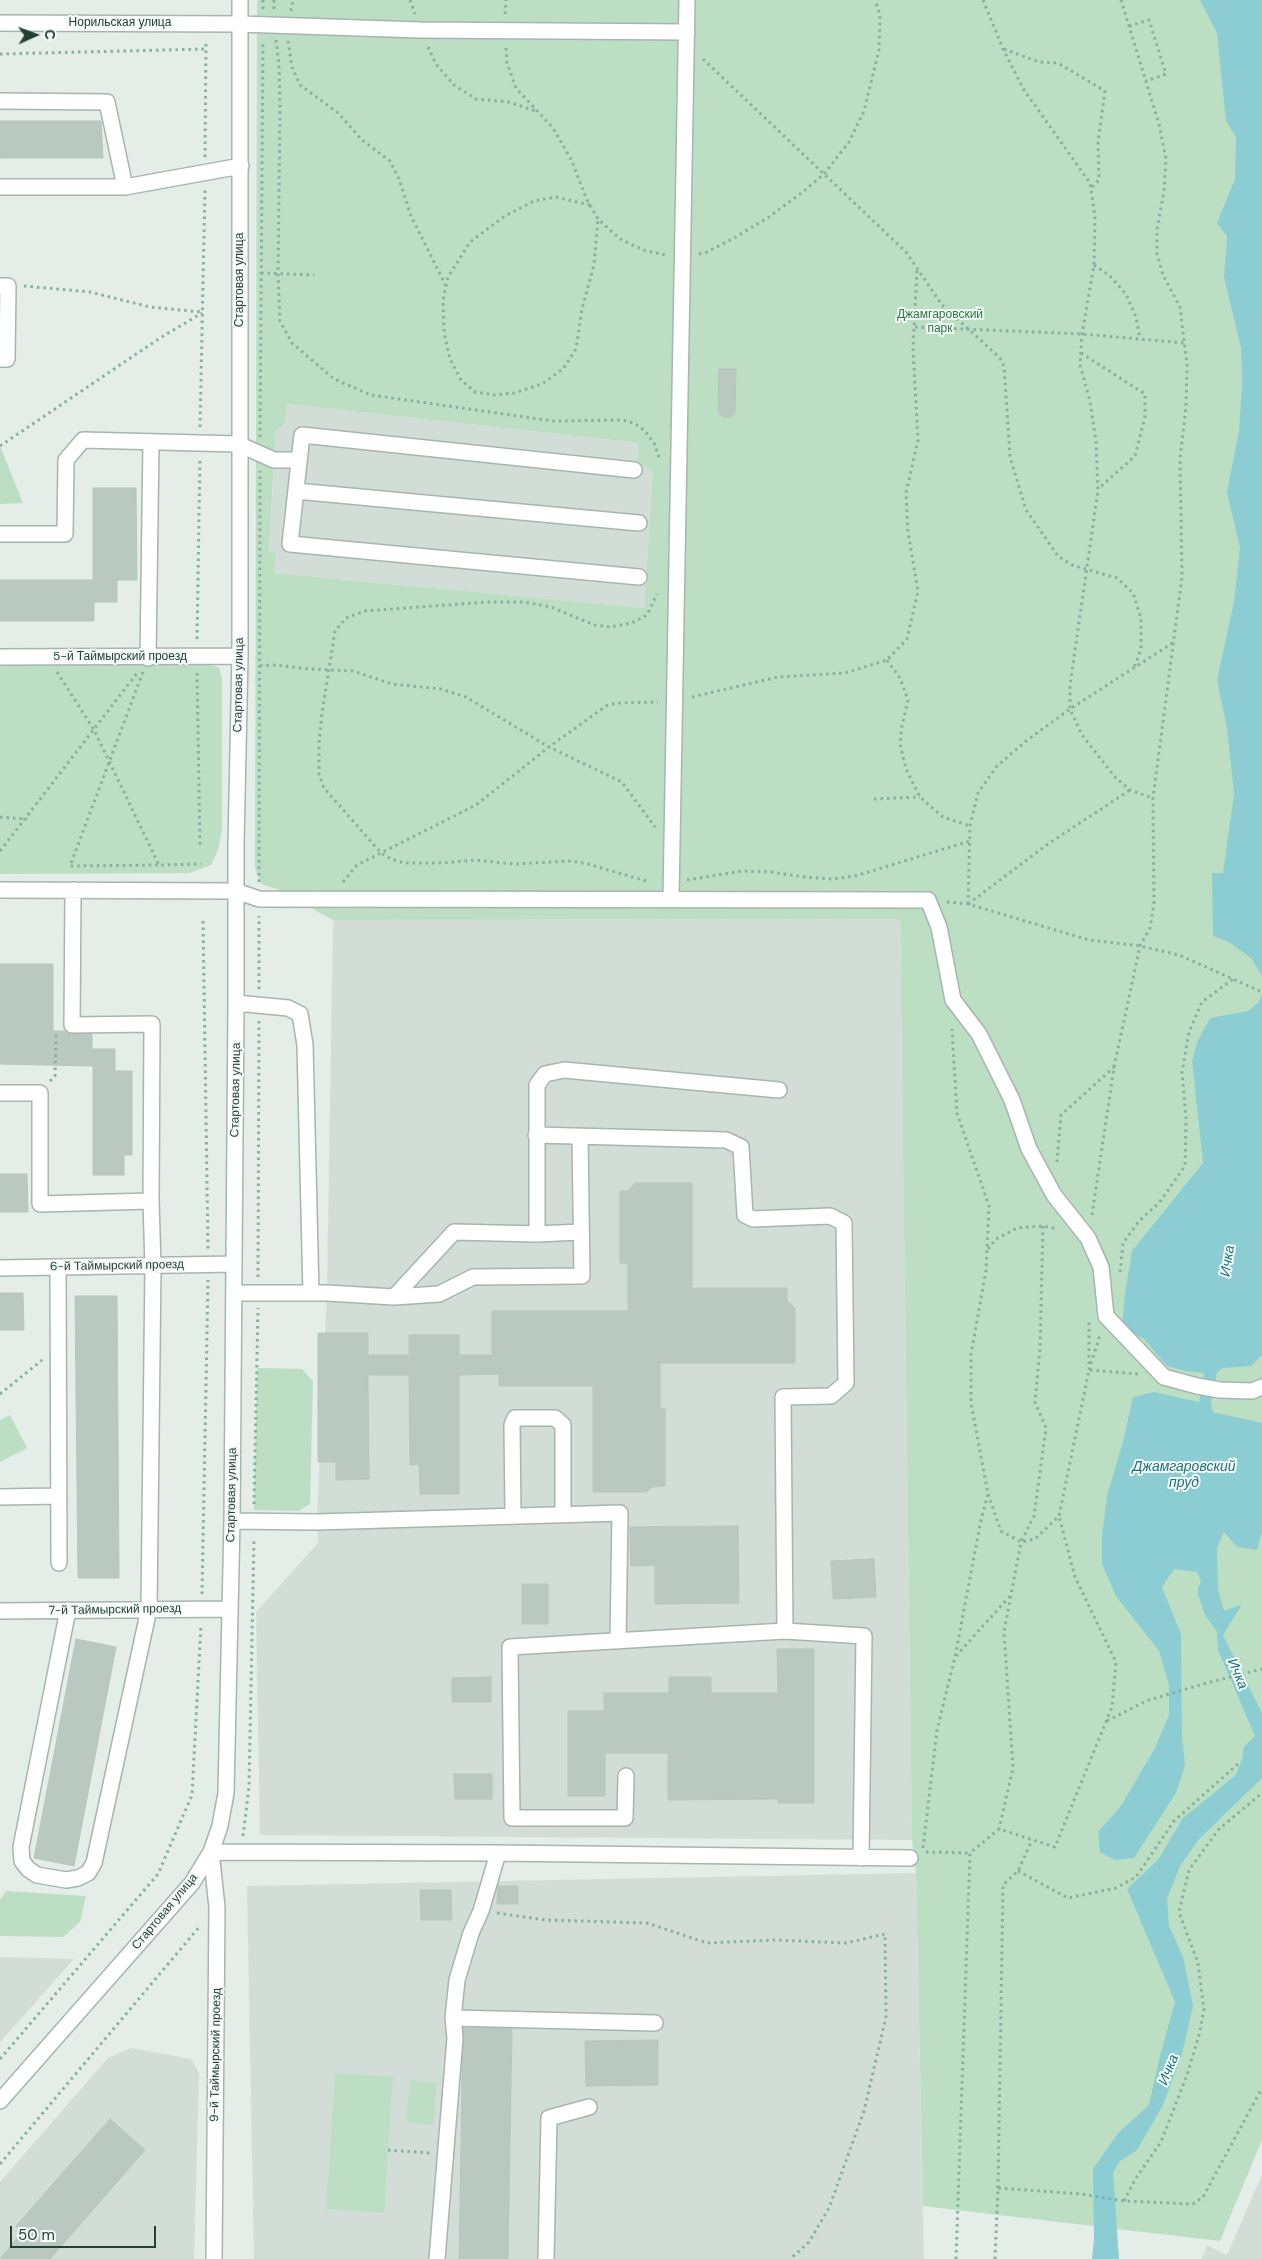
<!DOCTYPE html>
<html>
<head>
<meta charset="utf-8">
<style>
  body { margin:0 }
  #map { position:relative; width:1262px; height:2259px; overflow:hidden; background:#e4ede8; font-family:"DM Sans",sans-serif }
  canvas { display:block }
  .north { position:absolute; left:10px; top:10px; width:50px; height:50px; -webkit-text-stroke:4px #f4faf7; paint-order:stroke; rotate:88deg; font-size:14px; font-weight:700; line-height:20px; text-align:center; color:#233f36 }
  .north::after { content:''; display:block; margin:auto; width:18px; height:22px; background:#233f36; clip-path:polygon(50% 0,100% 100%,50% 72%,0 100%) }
  .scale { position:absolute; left:10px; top:2226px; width:146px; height:22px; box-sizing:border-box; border:2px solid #233f36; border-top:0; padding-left:6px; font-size:15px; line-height:18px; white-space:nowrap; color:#233f36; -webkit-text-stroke:4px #f4faf7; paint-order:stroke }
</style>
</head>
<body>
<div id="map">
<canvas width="1262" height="2259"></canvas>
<div class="north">С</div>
<div class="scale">50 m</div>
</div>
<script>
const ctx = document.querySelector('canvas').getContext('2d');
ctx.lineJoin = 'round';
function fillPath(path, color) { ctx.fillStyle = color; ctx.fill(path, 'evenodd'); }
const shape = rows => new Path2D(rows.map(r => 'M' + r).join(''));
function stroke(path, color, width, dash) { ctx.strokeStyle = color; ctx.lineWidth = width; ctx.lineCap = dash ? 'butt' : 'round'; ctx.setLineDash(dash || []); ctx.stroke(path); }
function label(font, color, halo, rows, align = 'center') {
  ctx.font = font + ' "DM Sans",sans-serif'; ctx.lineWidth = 4; ctx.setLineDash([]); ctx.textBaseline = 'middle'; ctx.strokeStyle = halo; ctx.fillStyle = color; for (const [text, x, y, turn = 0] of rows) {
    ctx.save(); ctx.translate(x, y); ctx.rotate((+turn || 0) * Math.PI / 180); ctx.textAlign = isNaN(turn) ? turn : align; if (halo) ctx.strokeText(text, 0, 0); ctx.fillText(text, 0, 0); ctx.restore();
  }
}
const built = shape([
  [287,404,639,443,653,470,644,608,274,573,276,553,269,551,276,431,285,424],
  [900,919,912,1840,260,1835,256,1612,318,1543,317,1522,327,1293,333,920],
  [916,1873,924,2259,254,2259,247,1886],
  [0,1957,74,1959,0,2042],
  [131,2048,191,2059,199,2073,194,2259,0,2259,0,2182,108,2058],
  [1262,2175,1262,2259,1202,2259,1207,2245,1227,2255]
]);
const green = shape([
  [257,0,1262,0,1262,2140,1220,2241,923,2206,916,1873,912,1840,900,919,333,920,277,889,261,884,255,868],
  [287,404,639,443,637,463,653,471,644,608,274,573,276,552,269,551,274,460,276,431,285,424],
  [0,446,23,503,0,504],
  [0,663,210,664,219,668,222,677,222,830,218,850,211,865,189,873,0,874],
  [257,1368,302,1369,313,1381,310,1504,299,1511,254,1510],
  [10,1415,27,1448,0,1462,0,1420],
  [6,1891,86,1896,80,1922,63,1937,0,1936,0,1900],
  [335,2073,393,2077,384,2213,326,2209],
  [410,2080,437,2083,433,2125,406,2122]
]);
const water = shape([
  [1200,0,1262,0,1262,976,1251,958,1229,942,1213,936,1212,873,1223,873,1234,794,1227,728,1217,680,1234,602,1240,548,1227,492,1239,431,1242,385,1241,348,1224,277,1227,236,1217,223,1235,179,1236,137,1226,121,1217,33],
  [1262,995,1262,1355,1251,1366,1223,1368,1217,1372,1211,1403,1213,1412,1262,1423,1262,1532,1257,1550,1237,1547,1224,1532,1217,1548,1218,1590,1224,1611,1242,1604,1223,1635,1262,1713,1262,1778,1199,1839,1180,1866,1167,1899,1169,1926,1183,1957,1193,2006,1182,2054,1163,2105,1137,2150,1119,2162,1113,2173,1119,2259,1092,2259,1094,2239,1093,2169,1118,2133,1149,2105,1160,2056,1175,2002,1127,1889,1158,1860,1183,1818,1236,1775,1242,1759,1244,1747,1255,1736,1218,1650,1217,1632,1205,1615,1198,1594,1198,1589,1201,1581,1197,1572,1174,1569,1162,1587,1181,1634,1182,1735,1185,1766,1176,1793,1134,1858,1115,1860,1100,1852,1098,1832,1121,1806,1155,1748,1169,1715,1169,1685,1159,1651,1116,1596,1102,1564,1102,1537,1107,1496,1124,1438,1133,1397,1154,1392,1199,1402,1204,1373,1185,1371,1167,1366,1144,1339,1122,1327,1125,1294,1132,1251,1203,1163,1192,1061,1198,1040,1210,1018,1248,1011,1258,1003]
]);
const building = shape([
  [0,121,101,121,103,158,0,158,0,121],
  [719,369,736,369,735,413,730,417,723,417,718,412,719,369],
  [93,488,136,488,137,580,117,580,117,602,94,602,94,621,0,621,0,580,93,580,93,488],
  [0,964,53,964,53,1031,65,1031,72,1034,92,1034,92,1049,115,1049,115,1071,132,1071,132,1155,124,1155,124,1175,93,1175,93,1066,0,1064,0,964],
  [0,1174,27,1174,28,1212,0,1212,0,1174],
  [635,1183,692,1183,692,1288,787,1288,787,1301,795,1308,795,1363,660,1363,660,1409,665,1409,665,1486,652,1487,646,1492,593,1492,593,1386,499,1386,499,1374,459,1375,459,1494,420,1494,419,1464,410,1465,409,1375,368,1375,369,1479,336,1480,336,1462,318,1462,318,1333,368,1333,368,1355,409,1355,409,1335,459,1335,459,1355,492,1355,492,1311,628,1311,628,1263,620,1263,620,1191,628,1191,635,1183],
  [0,1293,23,1293,24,1330,0,1330,0,1293],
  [75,1296,117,1296,119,1578,78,1578,75,1296],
  [738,1526,739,1603,655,1604,655,1565,631,1566,630,1527,738,1526],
  [874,1559,876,1597,833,1599,831,1561,874,1559],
  [522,1584,548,1584,548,1624,522,1624,522,1584],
  [76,1639,116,1647,74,1866,34,1858,76,1639],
  [777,1649,814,1649,814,1803,778,1803,778,1799,668,1800,668,1753,605,1753,605,1796,568,1796,568,1711,604,1711,604,1693,669,1693,669,1677,711,1677,711,1693,778,1693,777,1649],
  [491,1677,491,1702,452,1702,452,1678,491,1677],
  [454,1774,492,1774,492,1799,455,1799,454,1774],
  [498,1886,518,1886,518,1904,497,1904,498,1886],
  [420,1890,451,1890,452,1920,421,1920,420,1890],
  [463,2028,512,2029,508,2259,459,2259,463,2028],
  [658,2040,658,2085,586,2086,585,2041,658,2040],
  [110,2119,145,2150,50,2259,0,2259,22,2232,16,2226,110,2119]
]);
const path = shape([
  [263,0,263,9],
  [410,0,415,14],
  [983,0,1003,49,1024,90,1090,183,1095,217,1094,265,1082,334,1080,365,1090,401,1096,442,1098,490,1070,685,1070,709,1082,735,1115,777,1130,790,1153,798],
  [274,9,274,0],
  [291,11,293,0],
  [505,14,506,0],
  [1129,26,1149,20,1166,74,1146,81],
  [276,40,279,64,280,107,278,273,280,321,292,343,334,379,371,395,553,421,622,420,634,423,644,430,654,443,660,460],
  [288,41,292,67,300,85,337,112,362,140,390,161,399,179,411,216,446,286],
  [428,47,436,64,454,85,476,99,508,102,536,111],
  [506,48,507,63,516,88,553,128,572,161,586,198,598,219,620,239,643,250,666,255],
  [1004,49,1039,62,1058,63,1105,91,1098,142,1099,180,1091,188],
  [0,54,207,49],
  [703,59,906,252,942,305,1000,358,1004,366,1010,457,1026,510,1058,556,1072,565,1117,578,1133,593,1141,618,1141,649,1134,668],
  [205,157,206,41],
  [590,205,556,197,534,201,505,216,470,242,448,277,443,300,444,332,450,359,461,380,475,392,494,395,514,393,542,384,563,369,576,349,582,309,594,265,598,219],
  [699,254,707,252,734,238,769,217,804,191,824,174,849,142,864,111,879,50,880,15,875,0],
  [1094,265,1109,275,1126,294,1136,317,1140,339],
  [261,273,314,275],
  [24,286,90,292,150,307,202,312],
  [915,327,1082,334,1185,343],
  [1081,353,1145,394,1145,417,1135,456,1098,489],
  [200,427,205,188],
  [260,437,263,41],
  [0,446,160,338,202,313],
  [197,639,200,458],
  [887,660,900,678,908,700,902,726,900,744,906,769,920,797,943,817,970,826],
  [260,666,274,665,310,669,353,671,392,684,441,689,466,697,549,747,622,782,655,827],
  [57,672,94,730,159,865,201,864],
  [143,672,70,866,159,865],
  [197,673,200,845],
  [692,697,778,677,845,673,887,660,907,639,918,591,908,532,906,493,918,440,913,349,917,269],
  [874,799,920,797],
  [0,817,27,819],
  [0,851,138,672],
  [687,880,742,871,771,872,804,877,832,879,855,876,970,841],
  [646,881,588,864,571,861,514,864,475,860,443,863,404,863,391,859,381,853,324,788,319,774,319,743,322,713,335,631,346,618,365,611,488,602,524,602,551,607,594,625,610,627,632,623,647,615,657,594],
  [259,882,260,471],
  [343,882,357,865,476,805,549,747,606,706,616,703,658,702],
  [947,902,968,904,1089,940,1140,946,1179,955,1262,992],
  [968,904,970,826,978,793,996,767,1026,741,1070,709,1174,642],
  [968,904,1048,844,1130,790],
  [203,921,208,1249],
  [259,989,259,916],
  [50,1081,55,1076,56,1032],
  [1057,1162,1061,1115,1114,1067],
  [1092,1215,1114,1067,1140,946,1150,928,1154,903,1153,798,1182,577,1180,458,1186,407,1187,365,1180,307,1163,275,1157,254,1157,229,1164,191,1166,159,1159,124,1121,0],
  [1043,1226,1040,1348,1035,1402,1046,1428,1034,1516,1021,1542,1035,1539,1059,1516,1089,1370,1139,1374],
  [988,1249,996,1239,1017,1228,1043,1226,1058,1229],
  [1120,1272,1123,1243,1139,1221,1159,1203,1185,1166,1186,1118,1182,1072,1189,1032,1202,1002,1233,979],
  [258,1277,259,1021],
  [1089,1364,1089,1320],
  [1089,1370,1100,1335],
  [0,1394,42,1360],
  [988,1494,1001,1531,1021,1542,1004,1632,1013,1768,999,1829],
  [254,1504,258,1308],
  [202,1594,208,1280],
  [956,1656,1011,1595],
  [1107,1721,1146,1701,1203,1684,1262,1669],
  [243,1836,249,1787,254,1538],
  [923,1848,937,1730,955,1657,981,1520,988,1494,971,1403,971,1354,986,1271,989,1206,957,1113,952,1029],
  [926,1852,970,1853],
  [1018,1871,1068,1898,1116,1888,1136,1877,1174,1821,1238,1764],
  [497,1913,546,1920,647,1923,707,1943,775,1940,846,1943,885,1934,886,2017,864,2111,829,2208,809,2242,790,2259],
  [0,2059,158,1874,192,1795,201,1625],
  [388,2150,430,2153],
  [0,2164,200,1926],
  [998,2188,1003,1885,1018,1871,1032,1840],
  [1124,2201,1136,2178,1161,2142,1187,2075,1199,2035,1204,2010,1198,1963,1179,1912,1189,1870,1219,1829,1262,1793],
  [956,2259,970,1853,999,1829,1055,1847,1112,1707,1116,1662,1075,1577,1059,1516],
  [995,2259,998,2188,1081,2194,1124,2201,1193,2204,1203,2197,1262,2088]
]);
const minor = shape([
  [0,23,240,24,420,30,687,32],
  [0,101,107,102,125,187],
  [0,187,125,187,241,166],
  [0,286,8,286,7,359,0,359],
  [634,470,302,435,290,544,639,577],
  [296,491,639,523],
  [0,534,65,534,66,460,83,440,238,444,274,460,299,460],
  [0,657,240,656],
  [148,658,151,442],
  [0,890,236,891,259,899,928,900,939,927,953,1000,979,1034,1012,1100,1029,1149,1054,1195,1088,1238,1101,1267,1106,1316,1164,1377,1197,1386,1220,1390,1252,1391,1262,1387],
  [73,890,72,1025,152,1024,151,1201],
  [671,898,687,0],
  [236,1003,288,1008,300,1014,305,1045,311,1293],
  [0,1093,40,1093,40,1204,151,1201,153,1266,149,1609,94,1863,88,1873,78,1878,66,1880,37,1875,28,1869,22,1861,21,1847,68,1610],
  [536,1135,726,1140,741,1147,745,1215,753,1219,830,1216,844,1223,846,1383,831,1396,783,1397,785,1631,510,1647,512,1818,625,1818,626,1776],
  [537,1234,537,1085,545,1074,564,1070,779,1090],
  [58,1267,59,1563],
  [0,1268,234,1264],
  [234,1293,327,1293,394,1297,439,1294,473,1277,582,1276,580,1137],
  [394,1297,454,1232,537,1234,580,1232],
  [0,1497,59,1496],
  [513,1516,512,1425,515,1418,555,1418,563,1425,563,1515],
  [232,1521,317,1522,620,1513,618,1641],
  [0,1611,230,1609],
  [785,1631,864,1636,861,1858],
  [498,1853,481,1911,471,1933,457,1980,453,2018,655,2023],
  [0,2101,192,1883,211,1852,220,1826,226,1793,232,1521,236,1003,236,844,240,656,240,0],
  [214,2259,217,1907,211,1852,498,1853,910,1858],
  [437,2259,455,2038,453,2018],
  [546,2259,549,2118,589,2107]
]);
const streetNames = [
  ["Норильская улица",120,23],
  ["Стартовая улица",240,280,-90],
  ["5-й Таймырский проезд",120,657],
  ["Стартовая улица",239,685,-89],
  ["Стартовая улица",236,1090,-89],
  ["6-й Таймырский проезд",117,1266,-1],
  ["Стартовая улица",232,1495,-89],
  ["7-й Таймырский проезд",115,1610,-1],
  ["Стартовая улица",165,1912,-50],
  ["9-й Таймырский проезд",216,2055,-89]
];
const parkNames = [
  ["Джамгаровский",940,315],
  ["парк",940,329]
];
const waterNames = [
  ["Ичка",1228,1261,-81],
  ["Джамгаровский",1184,1467],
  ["пруд",1184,1483],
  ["Ичка",1237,1674,67],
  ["Ичка",1169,2070,-68]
];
fillPath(built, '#d2ddd7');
fillPath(green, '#bcdfc3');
fillPath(water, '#8bcdd3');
fillPath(building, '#b9c8c1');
stroke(building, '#b6c7bf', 1);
stroke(minor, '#a6b5af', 18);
stroke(path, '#84b1a0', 3, [2.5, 4]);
stroke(minor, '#fff', 15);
label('12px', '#233f36', '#f4faf7', streetNames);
label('12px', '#2c7744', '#f4faf7', parkNames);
label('italic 14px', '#1b737d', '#f4faf7', waterNames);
</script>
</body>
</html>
